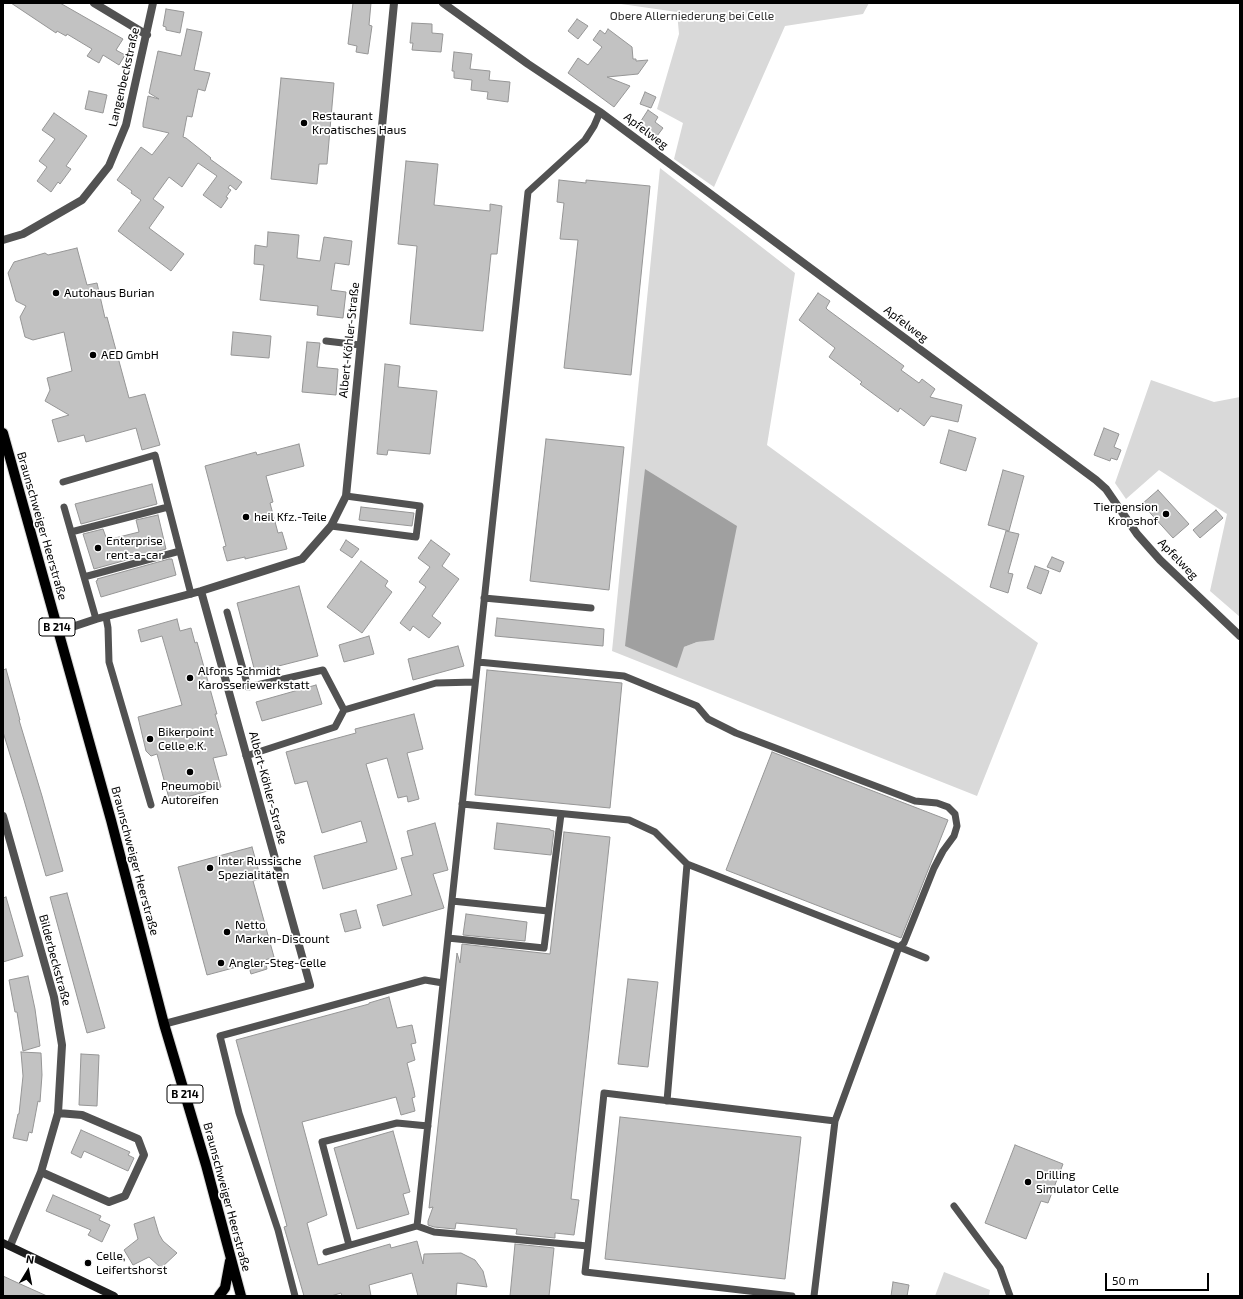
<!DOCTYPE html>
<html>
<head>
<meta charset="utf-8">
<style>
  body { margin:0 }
  #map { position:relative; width:1243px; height:1299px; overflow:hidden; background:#fff; font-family:"Exo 2",sans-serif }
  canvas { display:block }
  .frame { position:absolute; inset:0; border:4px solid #000; pointer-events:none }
  .north { position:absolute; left:8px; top:1251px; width:40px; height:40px; -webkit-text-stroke:3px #fff; paint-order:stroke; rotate:10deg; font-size:11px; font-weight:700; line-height:16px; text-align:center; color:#000 }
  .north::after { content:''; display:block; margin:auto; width:14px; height:18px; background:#000; clip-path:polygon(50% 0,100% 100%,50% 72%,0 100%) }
  .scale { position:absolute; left:1105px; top:1273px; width:104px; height:18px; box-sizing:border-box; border:2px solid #000; border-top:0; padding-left:5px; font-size:12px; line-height:14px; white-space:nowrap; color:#000; -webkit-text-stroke:3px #fff; paint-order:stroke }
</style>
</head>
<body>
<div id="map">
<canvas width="1243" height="1299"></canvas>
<div class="frame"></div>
<div class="north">N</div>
<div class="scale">50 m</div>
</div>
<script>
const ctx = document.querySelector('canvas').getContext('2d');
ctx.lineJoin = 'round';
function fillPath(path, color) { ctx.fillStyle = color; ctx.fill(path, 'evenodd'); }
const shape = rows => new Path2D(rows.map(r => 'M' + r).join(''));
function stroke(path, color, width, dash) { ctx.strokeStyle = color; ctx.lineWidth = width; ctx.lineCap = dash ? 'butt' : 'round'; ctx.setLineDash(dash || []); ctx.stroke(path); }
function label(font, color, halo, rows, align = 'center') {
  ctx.font = font + ' "Exo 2",sans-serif'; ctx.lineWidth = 3.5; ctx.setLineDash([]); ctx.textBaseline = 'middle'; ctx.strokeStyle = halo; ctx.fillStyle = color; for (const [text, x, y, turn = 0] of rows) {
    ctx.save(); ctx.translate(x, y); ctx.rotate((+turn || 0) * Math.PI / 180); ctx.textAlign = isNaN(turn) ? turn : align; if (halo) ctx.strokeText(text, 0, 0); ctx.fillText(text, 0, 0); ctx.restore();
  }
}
const green = shape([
  [614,3,869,3,863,14,785,26,714,187,674,159,683,123,657,109,679,34,677,12],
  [660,168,795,273,767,445,1038,643,977,796,612,651],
  [714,639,697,642,684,647,625,646],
  [1151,380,1214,402,1240,397,1240,617,1210,591,1227,514,1159,470,1126,499,1115,483],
  [944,1272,990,1290,989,1296,935,1296]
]);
const water = shape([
  [645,469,737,526,714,640,697,642,684,647,677,668,625,646]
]);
const building = shape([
  [11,3,60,3,123,39,116,50,125,55,119,65,103,55,99,63,87,56,92,49,67,34,66,36,57,31,56,33,11,3],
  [353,3,371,3,369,25,372,26,368,54,356,52,357,46,348,44,353,3],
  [166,9,184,12,180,33,166,30,166,27,163,26,166,9],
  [577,19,588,26,578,39,568,31,577,19],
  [412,23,432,24,432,33,443,34,441,52,412,50,413,43,410,43,412,23],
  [187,29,202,32,194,70,210,73,205,91,198,89,192,117,187,116,183,137,186,138,211,158,210,159,242,182,236,190,230,185,228,188,231,190,226,197,228,198,221,208,203,195,217,176,198,163,182,187,169,177,153,199,164,207,149,228,184,254,171,271,118,231,141,200,131,193,132,191,117,180,141,147,152,155,169,133,143,127,143,123,148,96,159,99,149,93,158,51,181,56,187,29],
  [608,29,632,47,633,59,636,59,636,61,648,60,638,74,607,77,630,86,614,107,568,73,578,58,588,65,602,47,593,40,600,30,605,34,608,29],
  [454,52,472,54,470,69,490,71,489,80,510,82,508,102,487,99,488,92,471,90,472,80,454,78,454,71,452,71,454,52],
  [281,78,334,83,327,164,319,164,317,184,271,179,281,78],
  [89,91,107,95,103,113,85,109,89,91],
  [645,92,656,97,651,108,640,104,645,92],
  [648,110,658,117,655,122,663,128,657,136,639,124,648,110],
  [54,113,87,136,66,166,71,169,60,184,58,182,51,192,37,181,47,167,39,161,55,139,42,130,54,113],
  [406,161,438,164,434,205,490,211,490,204,502,206,497,254,491,254,483,331,410,324,417,246,398,244,406,161],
  [559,180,586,183,586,180,650,186,631,375,564,368,578,240,560,239,564,203,557,202,559,180],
  [268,232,299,235,297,258,320,261,324,237,352,241,349,265,335,263,331,290,346,292,343,318,317,315,318,306,260,300,264,265,254,264,255,245,267,247,268,232],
  [77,248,87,285,97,283,105,318,107,317,129,398,145,394,160,445,142,450,136,428,86,442,84,435,58,442,52,420,69,415,45,401,50,390,47,378,72,371,64,332,33,340,25,337,20,317,26,306,16,301,8,273,14,262,45,253,48,255,77,248],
  [818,293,830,301,826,308,828,310,904,366,901,370,919,383,922,379,935,389,930,397,962,405,958,422,931,416,924,426,900,408,898,412,860,384,862,382,829,357,835,348,799,320,818,293],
  [233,332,271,336,269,358,231,355,233,332],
  [307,342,320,343,317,367,338,369,336,395,302,392,307,342],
  [385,364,400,366,398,387,437,391,430,454,388,450,387,455,377,454,385,364],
  [1104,428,1119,434,1114,447,1121,450,1117,460,1111,458,1110,461,1094,455,1104,428],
  [949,430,976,438,966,471,940,463,949,430],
  [546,439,624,447,609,590,530,581,546,439],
  [299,444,304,466,266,476,273,502,270,503,278,533,282,532,287,549,245,559,245,557,227,561,223,547,226,546,205,466,256,452,257,455,299,444],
  [1003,470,1024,476,1009,531,988,525,1003,470],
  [152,484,157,504,81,524,75,504,152,484],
  [1158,490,1189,524,1173,538,1142,504,1158,490],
  [361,507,414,513,412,526,359,520,361,507],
  [1216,510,1223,518,1200,538,1193,530,1216,510],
  [158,515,166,549,94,569,83,534,103,529,107,540,139,532,136,520,158,515],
  [1006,531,1019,534,1008,573,1013,574,1008,593,990,587,1006,531],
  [346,540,359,549,352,558,340,550,346,540],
  [431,540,450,554,442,566,459,579,432,616,441,623,429,638,413,626,410,631,400,623,426,587,419,582,430,567,418,558,431,540],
  [1052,557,1064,562,1060,572,1047,567,1052,557],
  [169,559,172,559,176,575,101,597,96,581,98,580,97,579,169,559],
  [361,561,388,581,385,586,392,592,362,633,327,607,361,561],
  [1035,566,1049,571,1041,594,1027,588,1035,566],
  [299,586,318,656,255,672,237,603,299,586],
  [497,618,604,629,603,646,495,636,497,618],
  [177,619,180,631,191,628,195,643,197,642,217,714,215,714,227,755,213,758,221,787,170,802,157,754,151,756,146,751,138,717,182,705,162,636,141,642,138,630,177,619],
  [369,636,374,654,344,662,339,645,369,636],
  [458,646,464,666,413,680,408,659,458,646],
  [6,669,20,720,19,720,42,796,63,871,46,876,24,800,3,732,3,670,6,669],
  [487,670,622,683,610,808,475,795,487,670],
  [316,685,322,704,262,721,256,702,316,685],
  [414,714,423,749,407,753,419,799,408,802,407,796,398,798,387,758,366,764,397,869,323,889,314,856,367,842,361,821,322,833,307,781,295,784,286,752,356,733,355,729,414,714],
  [772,752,948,820,901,938,726,870,772,752],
  [435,823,448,870,433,874,444,908,383,926,377,905,412,895,401,858,413,855,407,831,435,823],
  [497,823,550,829,550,830,554,831,551,855,494,849,497,823],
  [564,832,610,837,571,1199,579,1200,574,1235,555,1233,555,1238,516,1234,517,1229,456,1223,455,1229,434,1227,428,1225,428,1221,433,1207,429,1208,457,953,460,963,462,944,550,954,564,832],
  [252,847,261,879,253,881,274,957,265,960,267,969,251,974,248,964,207,975,178,867,252,847],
  [67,893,105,1028,87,1033,50,897,67,893],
  [6,897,23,956,3,962,3,898,6,897],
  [356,910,361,928,345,932,340,914,356,910],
  [466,914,527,922,525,941,463,935,466,914],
  [28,976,35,1009,40,1046,23,1051,17,1012,15,1012,9,980,28,976],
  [628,979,658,982,648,1067,618,1064,628,979],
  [389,997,397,1028,412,1025,416,1043,411,1044,415,1060,407,1063,414,1091,415,1097,412,1098,415,1111,401,1115,396,1097,302,1122,327,1215,307,1223,318,1265,390,1244,391,1248,417,1241,423,1264,424,1254,461,1253,475,1260,483,1271,487,1287,457,1283,456,1296,418,1296,412,1273,369,1285,371,1296,342,1296,341,1293,331,1296,304,1296,284,1227,287,1226,236,1040,369,1004,369,1003,389,997],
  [21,1052,41,1053,42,1075,40,1102,38,1101,32,1133,29,1132,27,1141,13,1138,18,1114,19,1114,23,1076,21,1052],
  [81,1054,99,1055,97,1106,79,1105,81,1054],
  [620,1117,801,1137,785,1279,605,1259,620,1117],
  [81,1130,130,1152,128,1155,134,1158,128,1171,84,1151,81,1158,71,1153,81,1130],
  [393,1131,410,1192,403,1194,409,1214,357,1229,334,1148,393,1131],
  [1015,1145,1063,1164,1048,1203,1041,1201,1026,1239,985,1223,1015,1145],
  [53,1195,101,1216,99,1220,110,1225,102,1242,88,1235,91,1230,46,1211,53,1195],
  [154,1217,159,1234,163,1241,177,1253,161,1268,149,1257,133,1265,124,1250,138,1239,134,1224,154,1217],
  [515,1244,554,1248,549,1296,510,1296,515,1244],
  [3,1276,18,1283,47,1296,3,1296,3,1276],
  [893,1282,909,1285,907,1296,891,1296,893,1282]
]);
const lane = shape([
  [326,341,360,345],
  [63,482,155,455,191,594],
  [64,507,96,619],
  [331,526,416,537,420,506,346,496],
  [71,532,168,507],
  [84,577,180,551],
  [484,598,591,608],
  [227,612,248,687,323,670,344,710,436,683,475,682],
  [106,617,108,628,109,662,151,805],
  [478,662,624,676,697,706,708,719,736,733,915,801,937,803,948,807,955,814,957,826,954,836,943,851,934,868,904,943,899,947,926,958],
  [246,756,335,727,344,710],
  [462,804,629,820,655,832,687,864,667,1101],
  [687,864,899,947,835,1121,814,1296],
  [452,901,548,911],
  [448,938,544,948,561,814],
  [954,1206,1000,1268,1010,1296],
  [417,1226,434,1232,588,1246,585,1272,792,1296],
  [349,1245,322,1142,397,1123,428,1126],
  [588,1246,604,1093,835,1121],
  [326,1252,417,1226,528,192,585,140,594,126,600,112],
  [295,1296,278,1230,239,1113,220,1036,425,980,443,983]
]);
const street = shape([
  [94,3,147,35],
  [443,3,528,64,600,112,1096,480,1106,489,1137,534,1160,560,1240,636],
  [3,240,23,234,82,200,109,166,126,125,153,3],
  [58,630,75,626,96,619,201,591,302,559,331,526,346,496,394,3],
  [3,816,54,997,62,1045,58,1113,41,1172,10,1246],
  [164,1024,310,985,201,591],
  [41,1172,109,1202,125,1196,144,1155,138,1139,82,1115,58,1113]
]);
const secondary = shape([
  [3,1243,114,1296]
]);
const primary = shape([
  [3,433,111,820,164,1024,206,1165,241,1296],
  [219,1296,225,1288,230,1261]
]);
const markers = [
  [304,123,4,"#000"],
  [56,293,4,"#000"],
  [93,355,4,"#000"],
  [1166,514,4,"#000"],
  [246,517,4,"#000"],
  [98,548,4,"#000"],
  [190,678,4,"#000"],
  [150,739,4,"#000"],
  [190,772,4,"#000"],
  [210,868,4,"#000"],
  [227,932,4,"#000"],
  [221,963,4,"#000"],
  [1028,1182,4,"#000"],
  [88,1263,4,"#000"]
];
const shields = [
  [57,627,36],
  [185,1094,36]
];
const shieldNames = [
  ["B 214",57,627],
  ["B 214",185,1094]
];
const parkNames = [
  ["Obere Allerniederung bei Celle",692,16]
];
const streetNames = [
  ["Langenbeckstraße",124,77,-77],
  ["Apfelweg",646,131,37],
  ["Apfelweg",906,324,37],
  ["Albert-Köhler-Straße",349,340,-84],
  ["Braunschweiger Heerstraße",42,526,74],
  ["Apfelweg",1178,559,46],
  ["Albert-Köhler-Straße",268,788,75],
  ["Braunschweiger Heerstraße",135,861,75],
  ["Bilderbeckstraße",55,960,75],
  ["Braunschweiger Heerstraße",227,1197,75]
];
const poiNames = [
  ["Restaurant",312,116],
  ["Kroatisches Haus",312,130],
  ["Autohaus Burian",64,293],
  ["AED GmbH",101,355],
  ["Tierpension",1158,507,"right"],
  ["Kropshof",1158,521,"right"],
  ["heil Kfz.-Teile",254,517],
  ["Enterprise",106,541],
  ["rent-a-car",106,555],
  ["Alfons Schmidt",198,671],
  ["Karosseriewerkstatt",198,685],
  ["Bikerpoint",158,732],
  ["Celle e.K.",158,746],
  ["Pneumobil",190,786,"center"],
  ["Autoreifen",190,800,"center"],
  ["Inter Russische",218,861],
  ["Spezialitäten",218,875],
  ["Netto",235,925],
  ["Marken-Discount",235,939],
  ["Angler-Steg-Celle",229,963],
  ["Drilling",1036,1175],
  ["Simulator Celle",1036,1189],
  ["Celle,",96,1256],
  ["Leifertshorst",96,1270]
];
fillPath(green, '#d9d9d9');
fillPath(water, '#a0a0a0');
fillPath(building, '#c2c2c2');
stroke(building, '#969696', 1);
stroke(primary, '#dbdbdb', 12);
stroke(lane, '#525252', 7);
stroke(street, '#525252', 8);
stroke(secondary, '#1f1f1f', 8);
stroke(primary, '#000', 10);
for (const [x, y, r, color] of markers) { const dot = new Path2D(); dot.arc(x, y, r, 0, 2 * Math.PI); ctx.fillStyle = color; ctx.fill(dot); stroke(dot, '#fff', 1.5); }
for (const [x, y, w] of shields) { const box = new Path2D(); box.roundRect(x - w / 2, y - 9, w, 18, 3); ctx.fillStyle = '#fff'; ctx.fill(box); stroke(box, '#000', 1); }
label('bold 11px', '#000', null, shieldNames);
label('12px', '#303030', '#fff', parkNames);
label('12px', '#000', '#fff', streetNames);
label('12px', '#000', '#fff', poiNames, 'left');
</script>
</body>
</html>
